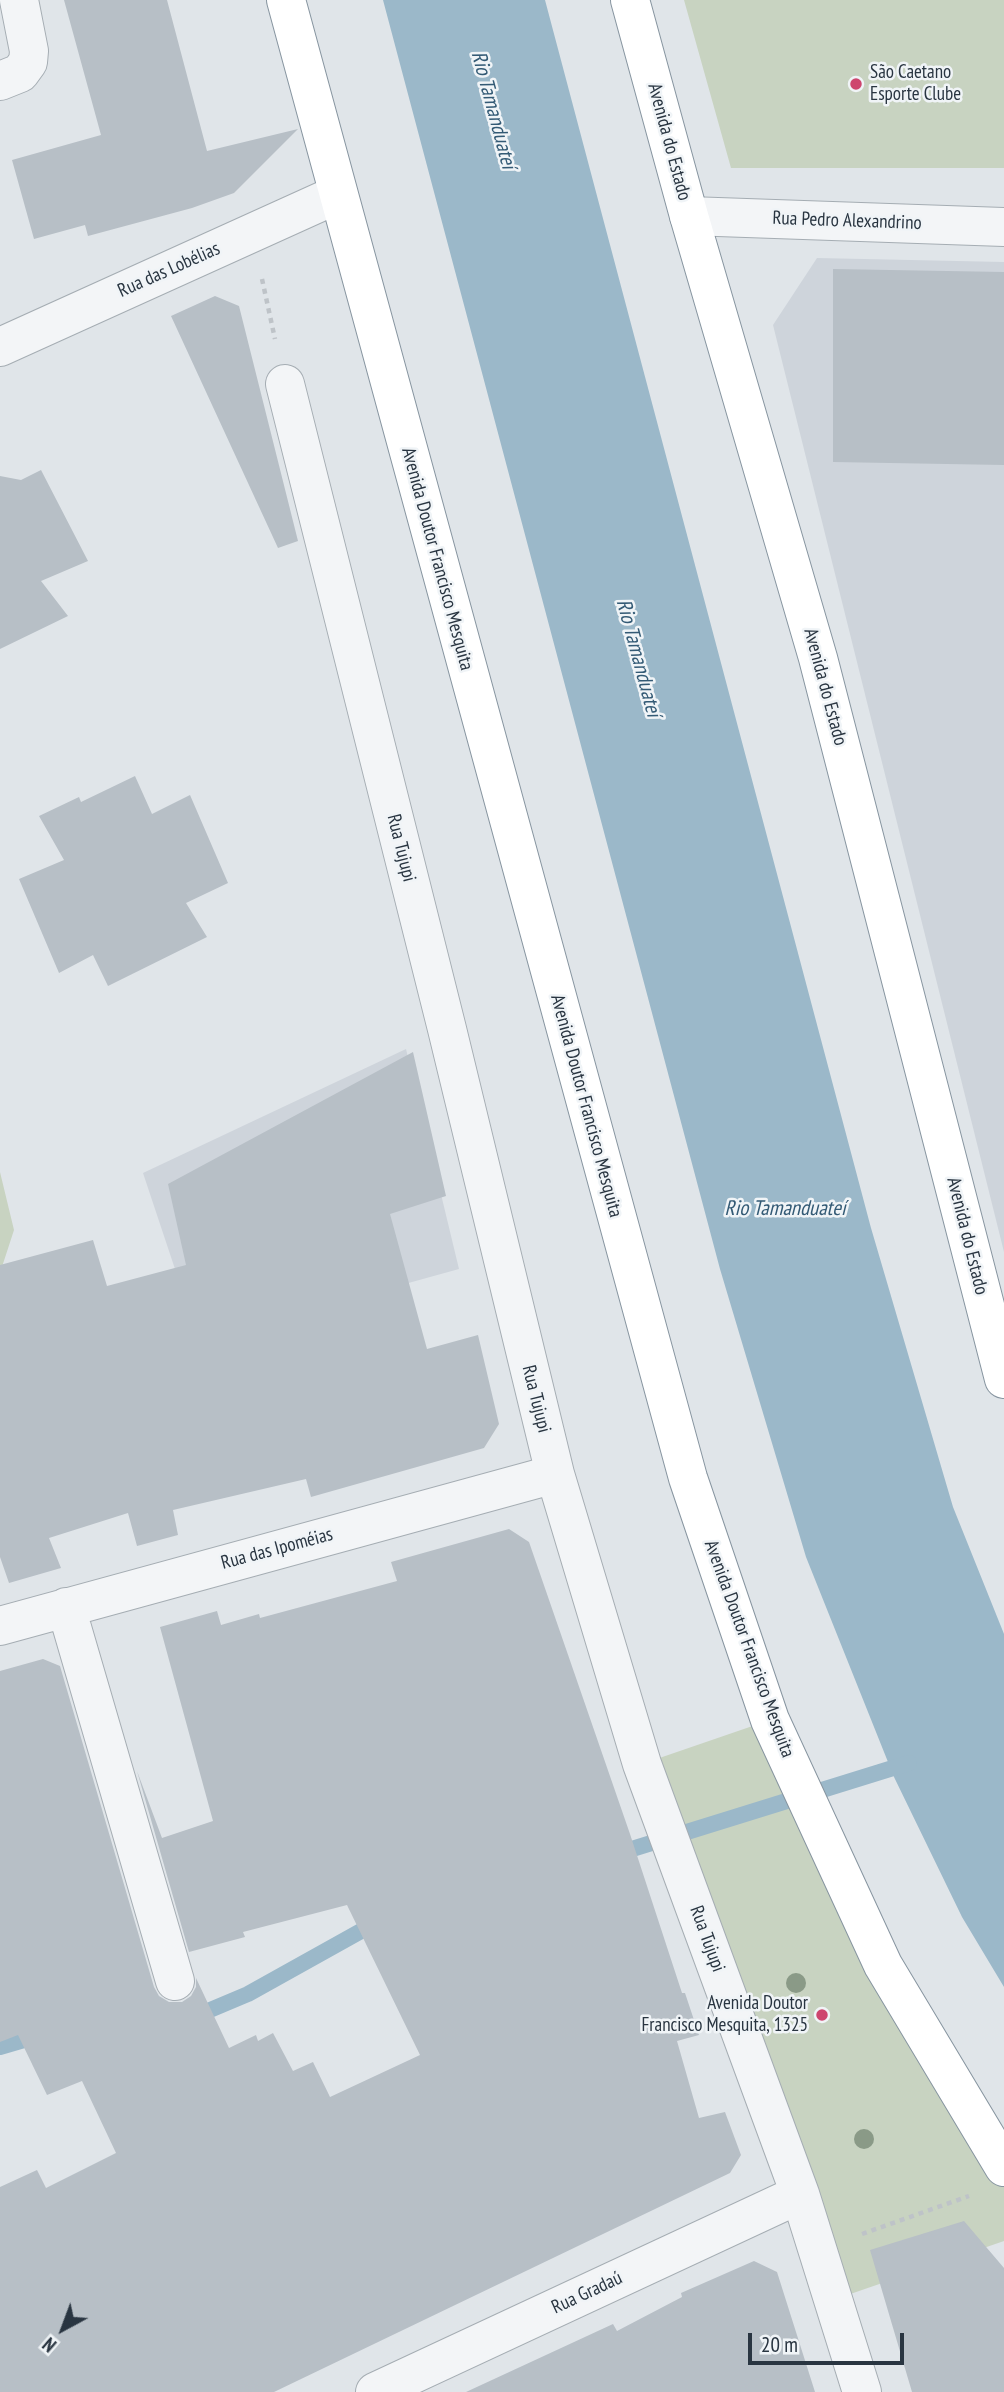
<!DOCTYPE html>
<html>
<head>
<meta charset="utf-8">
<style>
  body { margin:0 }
  #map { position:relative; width:1004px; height:2392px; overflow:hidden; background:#e0e5e9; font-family:"PT Sans Narrow",sans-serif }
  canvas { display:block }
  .north { position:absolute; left:28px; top:2294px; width:70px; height:70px; -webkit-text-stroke:5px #f0f4f7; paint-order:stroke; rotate:221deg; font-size:19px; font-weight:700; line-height:28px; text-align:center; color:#293541 }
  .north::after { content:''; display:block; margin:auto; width:24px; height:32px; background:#293541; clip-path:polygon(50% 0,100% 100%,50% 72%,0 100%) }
  .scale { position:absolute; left:748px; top:2333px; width:156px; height:32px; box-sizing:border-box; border:4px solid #293541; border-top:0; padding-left:9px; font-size:21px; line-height:24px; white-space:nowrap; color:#293541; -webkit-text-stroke:5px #f0f4f7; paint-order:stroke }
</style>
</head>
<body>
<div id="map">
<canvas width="1004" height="2392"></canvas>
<div class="north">N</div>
<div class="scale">20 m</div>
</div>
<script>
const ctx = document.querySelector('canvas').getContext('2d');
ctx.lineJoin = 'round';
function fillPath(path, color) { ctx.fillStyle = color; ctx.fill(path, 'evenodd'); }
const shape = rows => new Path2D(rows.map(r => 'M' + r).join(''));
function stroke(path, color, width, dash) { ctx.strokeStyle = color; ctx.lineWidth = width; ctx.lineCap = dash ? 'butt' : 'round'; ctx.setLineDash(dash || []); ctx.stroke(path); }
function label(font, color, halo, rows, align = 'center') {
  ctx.font = font + ' "PT Sans Narrow",sans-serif'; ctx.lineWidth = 5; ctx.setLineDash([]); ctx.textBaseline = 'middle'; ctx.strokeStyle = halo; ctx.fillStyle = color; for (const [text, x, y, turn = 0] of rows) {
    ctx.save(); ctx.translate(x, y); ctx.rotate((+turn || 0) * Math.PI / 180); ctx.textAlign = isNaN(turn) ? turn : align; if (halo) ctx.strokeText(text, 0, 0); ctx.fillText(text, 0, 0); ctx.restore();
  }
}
const built = shape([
  [817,258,1004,262,1004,1252,773,325],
  [406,1049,459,1269,199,1341,143,1173]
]);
const green = shape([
  [684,0,1004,0,1004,168,731,168],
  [0,1172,14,1230,0,1273],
  [770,1720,1004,2167,1004,2241,833,2300,642,1764]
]);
const water = shape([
  [383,0,545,0,871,1228,953,1507,1004,1634,1004,1987,962,1917,894,1777,806,1557,720,1269]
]);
const stream = shape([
  [616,1854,909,1763],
  [191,2018,248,1994,379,1921],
  [0,2047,41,2035]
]);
const building = shape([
  [64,0,167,0,207,151,298,129,234,193,192,208,88,236,85,225,34,239,12,160,101,135],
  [833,269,1004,272,1004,465,833,462],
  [215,296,239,306,298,541,278,548,171,316],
  [41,470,88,561,41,581,68,616,0,649,0,476,21,480],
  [135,776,152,814,190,795,228,883,186,903,207,937,108,986,93,955,59,973,19,879,64,860,39,816,79,797,81,802],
  [413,1052,446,1196,390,1214,427,1349,478,1335,499,1424,484,1448,311,1497,306,1479,173,1510,178,1535,137,1546,128,1513,49,1538,61,1568,9,1583,0,1557,0,1265,93,1240,107,1286,186,1265,168,1184],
  [509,1529,529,1542,630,1834,682,1993,685,1993,699,2035,677,2041,699,2118,725,2112,741,2155,730,2173,274,2392,0,2392,0,2187,37,2170,46,2188,116,2153,82,2081,47,2095,18,2035,0,2042,0,1671,43,1659,60,1666,154,1987,159,1996,169,2002,182,2002,191,1996,196,1987,196,1978,229,2048,256,2035,258,2041,273,2033,293,2071,313,2062,330,2097,420,2055,347,1905,243,1932,245,1937,189,1952,137,1771,162,1838,213,1821,160,1627,217,1611,221,1625,259,1614,260,1618,397,1581,391,1562],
  [964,2221,1004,2268,1004,2392,912,2392,870,2250],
  [754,2261,777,2272,815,2392,466,2392,613,2324,617,2331,682,2297,681,2293]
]);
const path = shape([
  [262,279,275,339],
  [862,2234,969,2196]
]);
const minor = shape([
  [0,81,20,73,28,62,29,51,19,0],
  [689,216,1004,227],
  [0,347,338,194],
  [285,384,447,1029,555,1474,642,1764,800,2194,862,2392],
  [66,1607,175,1981],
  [0,1626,555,1474],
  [375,2392,800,2194]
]);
const highway = shape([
  [286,0,688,1478,770,1720,883,1965,1004,2167],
  [630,0,689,216,818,658,1004,1379]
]);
const trees = [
  [796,1983],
  [864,2139]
];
const markers = [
  [856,84,7,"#ce456e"],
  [822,2015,7,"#ce456e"]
];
const poiNames = [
  ["São Caetano",870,73],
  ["Esporte Clube",870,95],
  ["Avenida Doutor",808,2004,"right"],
  ["Francisco Mesquita, 1325",808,2026,"right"]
];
const streetNames = [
  ["Avenida do Estado",669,142,75],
  ["Rua Pedro Alexandrino",847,221,2],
  ["Rua das Lobélias",169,270,-24],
  ["Avenida Doutor Francisco Mesquita",437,559,75],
  ["Avenida do Estado",825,687,75],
  ["Rua Tujupi",401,848,76],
  ["Avenida Doutor Francisco Mesquita",586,1106,75],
  ["Avenida do Estado",967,1236,76],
  ["Rua Tujupi",536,1399,76],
  ["Rua das Ipoméias",277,1549,-15],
  ["Avenida Doutor Francisco Mesquita",749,1649,70],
  ["Rua Tujupi",707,1939,70],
  ["Rua Gradaú",587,2293,-25]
];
const waterNames = [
  ["Rio Tamanduateí",493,110,75],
  ["Rio Tamanduateí",638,658,75],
  ["Rio Tamanduateí",785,1209]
];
fillPath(built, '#ced4db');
fillPath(green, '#c8d3c1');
fillPath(water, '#9bb8c9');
stroke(stream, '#9bb8c9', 16);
fillPath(building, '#b7bfc6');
stroke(minor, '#a5adb3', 40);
stroke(highway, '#8795a0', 40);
stroke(path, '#bec3c8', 4.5, [5, 5]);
stroke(minor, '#f3f5f7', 38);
stroke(highway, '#fff', 38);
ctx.fillStyle = '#8a9a87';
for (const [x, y] of trees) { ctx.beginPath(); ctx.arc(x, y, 10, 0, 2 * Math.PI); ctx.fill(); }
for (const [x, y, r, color] of markers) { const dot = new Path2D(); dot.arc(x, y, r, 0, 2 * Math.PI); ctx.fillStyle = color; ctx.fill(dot); stroke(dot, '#f0f4f7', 2.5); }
label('19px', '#293541', '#f0f4f7', poiNames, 'left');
label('19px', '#293541', '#f0f4f7', streetNames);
label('italic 21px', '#335a75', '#f0f4f7', waterNames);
</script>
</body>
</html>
